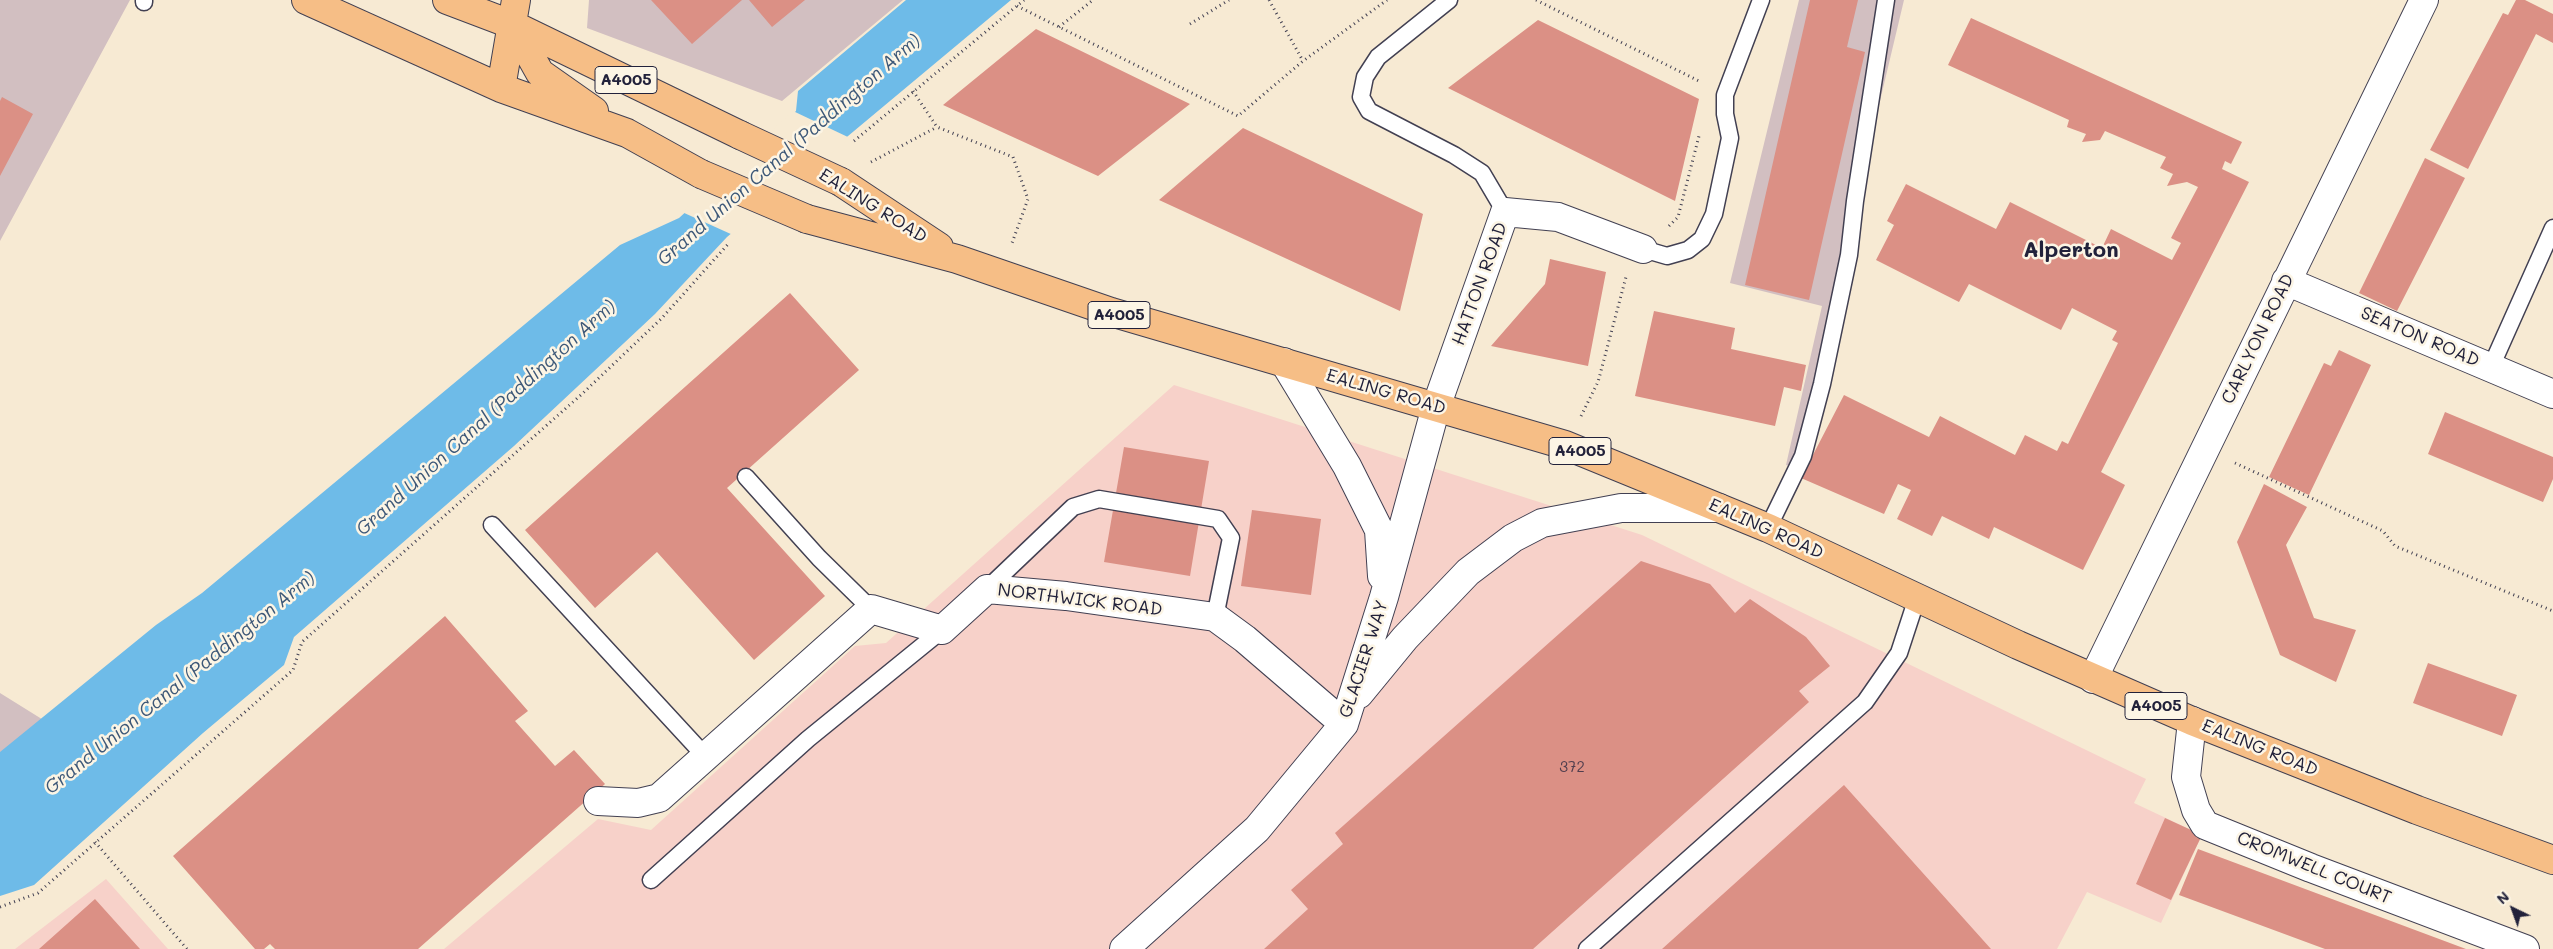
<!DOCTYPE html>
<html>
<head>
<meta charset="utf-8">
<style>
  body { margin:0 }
  #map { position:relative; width:2553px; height:949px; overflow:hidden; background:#f7ead3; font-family:Mali,sans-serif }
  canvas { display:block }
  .north { position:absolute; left:2488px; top:884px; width:50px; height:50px; -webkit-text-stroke:4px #fcf5e5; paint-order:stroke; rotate:318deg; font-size:14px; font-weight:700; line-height:20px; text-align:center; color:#22223b }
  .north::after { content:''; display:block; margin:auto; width:18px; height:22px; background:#22223b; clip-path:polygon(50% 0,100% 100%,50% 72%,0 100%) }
</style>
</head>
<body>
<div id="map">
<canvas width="2553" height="949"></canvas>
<div class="north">N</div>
</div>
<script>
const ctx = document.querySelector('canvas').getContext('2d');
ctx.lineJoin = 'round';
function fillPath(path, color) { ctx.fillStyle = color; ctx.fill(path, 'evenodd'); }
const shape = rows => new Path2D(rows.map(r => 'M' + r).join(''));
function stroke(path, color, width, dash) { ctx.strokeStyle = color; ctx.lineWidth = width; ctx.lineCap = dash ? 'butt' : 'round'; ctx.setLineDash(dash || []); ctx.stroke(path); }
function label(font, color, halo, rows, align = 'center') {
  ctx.font = font + ' Mali,sans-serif'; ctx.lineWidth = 5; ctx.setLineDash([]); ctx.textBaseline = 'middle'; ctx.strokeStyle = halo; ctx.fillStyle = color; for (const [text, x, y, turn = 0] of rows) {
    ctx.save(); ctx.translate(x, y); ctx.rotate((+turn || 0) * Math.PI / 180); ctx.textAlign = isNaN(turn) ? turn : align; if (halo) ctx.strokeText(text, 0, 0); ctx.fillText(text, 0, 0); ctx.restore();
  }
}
const built = shape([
  [1174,385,1642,535,2146,779,2134,803,2202,835,2161,923,2087,892,2057,949,444,949,598,819,651,830,855,646,886,643],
  [106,879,168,949,15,949]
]);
const industrial = shape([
  [0,0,130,0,0,241],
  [589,0,903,0,782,101,587,28],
  [1799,0,1904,0,1793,467,1786,465,1822,306,1730,283],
  [0,693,45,721,0,759]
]);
const water = shape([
  [906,0,1011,0,727,237,655,314,514,446,294,637,284,665,203,733,34,885,0,896,0,752,156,625,202,593,620,245,679,218,796,111,798,91]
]);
const pier = shape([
  [793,111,850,138,733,235,682,212]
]);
const building = shape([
  [651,0,742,0,692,44],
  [749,0,805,0,772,27],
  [1810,0,1858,0,1847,47,1865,52,1809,300,1745,285],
  [2516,0,2525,0,2553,14,2553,43,2536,34,2468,169,2430,150,2503,13,2508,15],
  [1971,18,2242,142,2231,164,2225,161,2222,169,2249,182,2101,472,2125,485,2083,570,1994,527,1989,539,1942,516,1932,536,1897,519,1911,490,1898,484,1884,514,1801,478,1844,395,1929,437,1940,416,2015,455,2025,435,2057,451,2062,441,2068,444,2118,343,2112,340,2117,331,2072,308,2061,330,1969,284,1959,302,1876,260,1894,225,1887,221,1906,184,1996,229,2010,202,2102,248,2111,229,2172,260,2181,243,2171,238,2198,187,2187,182,2167,186,2173,174,2160,168,2166,157,2105,131,2100,140,2082,142,2086,134,2067,127,2069,120,1948,65],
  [1538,20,1699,99,1675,201,1448,88],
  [1036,29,1190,104,1098,176,943,105],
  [2,97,33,114,0,176,0,101],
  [1243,128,1423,214,1400,311,1159,200],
  [2425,158,2465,178,2397,311,2359,293],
  [1550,259,1606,272,1588,366,1491,346,1545,284],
  [790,293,859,370,727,488,825,596,754,660,657,552,595,608,525,530],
  [1654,311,1735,328,1731,349,1806,365,1801,391,1784,387,1775,426,1635,396],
  [2339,350,2371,365,2309,495,2269,477,2324,363,2331,366],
  [2445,412,2553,457,2553,479,2543,502,2428,454],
  [1124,447,1209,461,1190,576,1104,562],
  [2264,484,2307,507,2286,545,2314,618,2356,630,2336,682,2280,655,2237,542],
  [1252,510,1321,519,1311,595,1241,586],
  [1641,561,1710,584,1735,613,1750,599,1806,637,1830,666,1799,691,1809,702,1533,949,1264,949,1308,909,1291,890,1343,844,1335,833],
  [445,616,528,711,515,721,555,766,574,750,605,784,418,949,275,949,270,944,264,949,255,949,173,856],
  [2428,663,2517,695,2502,736,2413,703],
  [1844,785,1991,949,1662,949],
  [2165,818,2202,835,2171,900,2136,884],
  [2198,849,2466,949,2325,949,2179,895],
  [95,899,140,949,39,949]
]);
const path = shape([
  [1269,0,1303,61],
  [1536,0,1701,82],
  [1017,6,1238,116,1303,61,1387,0],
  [1190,24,1229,0],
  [1059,27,1093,0],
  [913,91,937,127,1013,157,1028,199,1012,243],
  [854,141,1024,0],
  [871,162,937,127],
  [1669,226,1678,217,1699,136],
  [1581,416,1598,382,1626,277],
  [2235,463,2383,531,2395,546,2553,611],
  [95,842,187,949],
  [0,907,38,893,293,670,302,642,582,394,662,318,729,243]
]);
const service = shape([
  [144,0,144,2],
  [1449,0,1378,57,1365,77,1361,97,1369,111,1454,155,1482,173,1505,212],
  [1643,249,1667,256,1688,250,1702,239,1714,214,1730,138,1725,114,1725,95,1761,0],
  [2491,367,2553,228],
  [746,477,819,558,871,609],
  [492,525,705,756],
  [1768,528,1803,456,1822,384,1849,255,1855,201,1886,0],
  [987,589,1073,507,1099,499,1218,519,1231,538,1215,617],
  [651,880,808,739,942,630],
  [1587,949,1865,702,1899,653,1917,598]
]);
const minor = shape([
  [2286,281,2553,394],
  [1284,362,1347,466,1379,530,1382,576],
  [2093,679,2424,0],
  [1359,694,1405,638,1468,572,1513,538,1542,523,1621,508,1719,508],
  [2192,721,2186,777,2196,810,2205,825,2311,868,2525,949],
  [598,801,638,803,659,798,871,609,942,630,987,589,1066,596,1215,617,1245,639,1344,724],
  [1124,949,1257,829,1344,724,1384,597,1436,407,1505,212,1558,217,1643,249]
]);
const primary = shape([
  [306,0,501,88,627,133,701,174],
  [447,0,513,25,740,135],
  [513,25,540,73,594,111],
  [501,88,516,0],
  [841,182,939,247],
  [807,219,957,259,1111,312,1565,445,1768,528,2018,645,2192,721,2417,810,2553,860]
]);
const primaryBridge = shape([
  [740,135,841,182],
  [701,174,807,219]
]);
const numberNames = [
  ["372",1572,767]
];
const shields = [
  [626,80,62],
  [1119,315,62],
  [1580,451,62],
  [2156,706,62]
];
const shieldNames = [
  ["A4005",626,80],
  ["A4005",1119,315],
  ["A4005",1580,451],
  ["A4005",2156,706]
];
const streetNames = [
  ["EALING ROAD",873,206,32],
  ["HATTON ROAD",1480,284,-70],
  ["SEATON ROAD",2420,337,23],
  ["CARLYON ROAD",2258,339,-64],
  ["EALING ROAD",1386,392,16],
  ["EALING ROAD",1766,529,24],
  ["NORTHWICK ROAD",1080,600,7],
  ["GLACIER WAY",1364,659,-72],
  ["EALING ROAD",2260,748,22],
  ["CROMWELL COURT",2314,868,22]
];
const waterNames = [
  ["Grand Union Canal (Paddington Arm)",789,150,-41],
  ["Grand Union Canal (Paddington Arm)",486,418,-42],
  ["Grand Union Canal (Paddington Arm)",180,683,-39]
];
const districtNames = [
  ["Alperton",2071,250]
];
fillPath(built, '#f7d1c9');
fillPath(industrial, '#d2bfc1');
fillPath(water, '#6ebbe8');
fillPath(pier, '#f7ead3');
fillPath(building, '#db9085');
stroke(service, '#424052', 19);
stroke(minor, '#424052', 30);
stroke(primary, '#424052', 30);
stroke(path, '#424052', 3, [1, 4]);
stroke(service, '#fff', 16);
stroke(minor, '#fff', 28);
stroke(primary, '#f6be86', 28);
stroke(primaryBridge, '#424052', 30, []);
stroke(primaryBridge, '#f6be86', 28);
label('15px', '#503e4e', null, numberNames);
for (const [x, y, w] of shields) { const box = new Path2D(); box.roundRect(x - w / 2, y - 13.5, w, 27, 4); ctx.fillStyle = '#fcf5e5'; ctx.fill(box); stroke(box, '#22223b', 1); }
label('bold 16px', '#22223b', null, shieldNames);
label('18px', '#22223b', '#fcf5e5', streetNames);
label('italic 19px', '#3d5878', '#fcf5e5', waterNames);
label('bold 22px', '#22223b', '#fcf5e5', districtNames);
</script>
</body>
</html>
